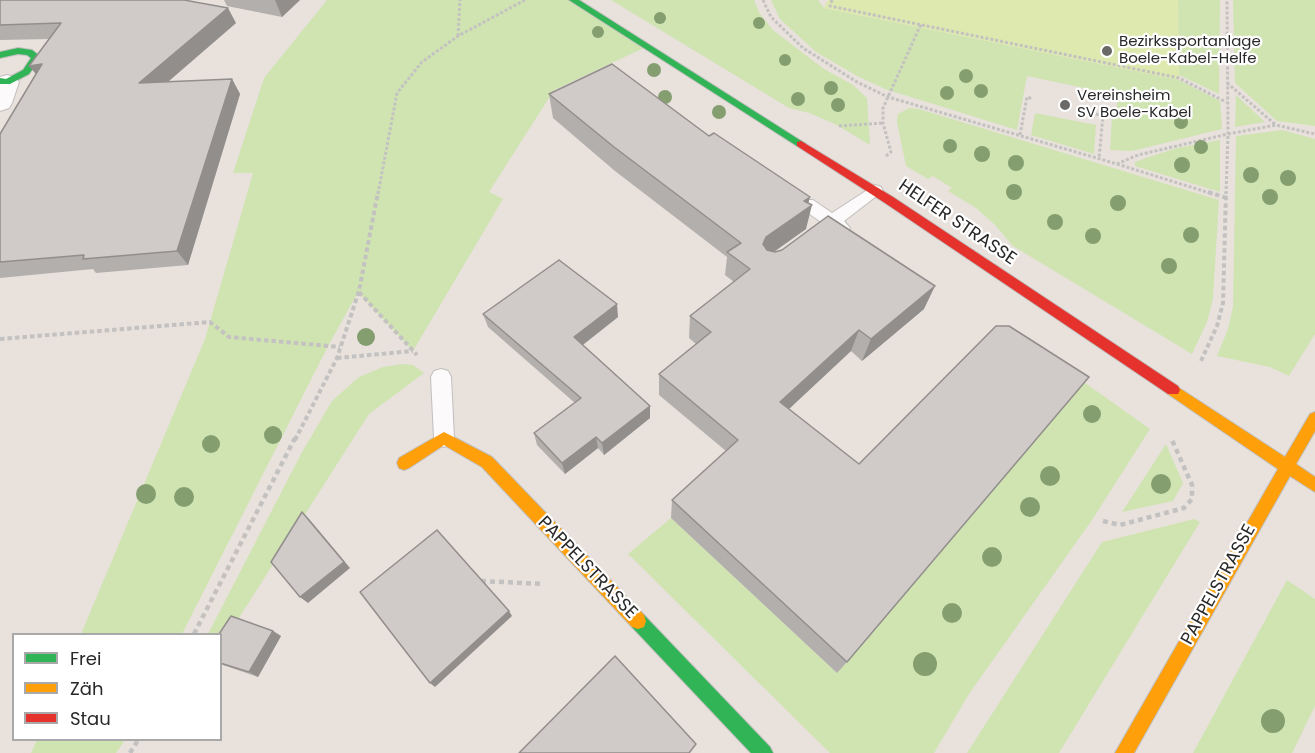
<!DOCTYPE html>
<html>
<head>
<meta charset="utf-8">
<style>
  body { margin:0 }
  #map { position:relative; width:1315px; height:753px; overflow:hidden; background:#e8e1dc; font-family:Poppins,sans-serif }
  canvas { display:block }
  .legend { position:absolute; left:12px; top:633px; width:210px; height:108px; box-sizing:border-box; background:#fff; border:2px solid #a9a9a9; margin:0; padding:8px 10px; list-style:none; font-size:18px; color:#282828 }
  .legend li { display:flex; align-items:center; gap:12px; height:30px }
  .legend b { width:30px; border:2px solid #a9a9a9 }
</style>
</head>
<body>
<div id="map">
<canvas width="1315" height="753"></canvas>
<ul class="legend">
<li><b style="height:8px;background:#30b455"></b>Frei</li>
<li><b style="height:8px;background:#ff9f0a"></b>Zäh</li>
<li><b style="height:8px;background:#e5322d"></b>Stau</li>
</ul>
</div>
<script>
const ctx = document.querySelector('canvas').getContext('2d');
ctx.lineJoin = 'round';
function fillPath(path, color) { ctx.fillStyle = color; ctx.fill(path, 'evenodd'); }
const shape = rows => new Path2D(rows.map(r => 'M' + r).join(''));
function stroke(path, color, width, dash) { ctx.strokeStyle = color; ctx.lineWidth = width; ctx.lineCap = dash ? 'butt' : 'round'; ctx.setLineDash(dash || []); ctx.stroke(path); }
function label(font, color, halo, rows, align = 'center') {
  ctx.font = font + ' Poppins,sans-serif'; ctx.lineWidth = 4.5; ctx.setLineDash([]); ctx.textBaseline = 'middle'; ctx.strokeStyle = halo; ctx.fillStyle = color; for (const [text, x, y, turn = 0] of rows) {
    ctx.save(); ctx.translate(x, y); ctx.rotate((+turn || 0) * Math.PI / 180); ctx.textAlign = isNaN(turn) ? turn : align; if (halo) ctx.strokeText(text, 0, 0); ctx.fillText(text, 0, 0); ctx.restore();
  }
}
const green = shape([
  [327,0,573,0,648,46,554,90,489,192,503,199,413,351,358,292,326,350,182,634,81,634,205,339,253,173,233,173,264,78],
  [611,0,754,0,760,14,773,30,824,69,853,85,867,98,870,145,835,124,809,113,789,108],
  [771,0,818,0,824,8,1179,80,1220,101,1222,129,1132,151,1110,150,1112,116,1117,116,1117,95,1027,76,1017,130,885,89,857,76,816,52,780,19],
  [1178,0,1220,0,1219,94,1179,75],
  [1233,0,1315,0,1315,126,1277,121,1235,83],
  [1236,95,1265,122,1235,127],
  [909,108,919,109,1219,200,1213,299,1207,322,1192,354,1013,246,994,224,976,208,948,191,952,188,933,176,928,179,906,166,897,122,898,114],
  [1035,113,1096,125,1094,154,1031,135],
  [1282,130,1315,139,1315,334,1289,376,1270,367,1217,356,1228,329,1233,307,1236,136],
  [1220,140,1220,192,1135,166,1135,162,1143,159,1177,148],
  [1005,326,1150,429,1092,520,969,694,934,753,830,753,628,554,671,518,837,673],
  [402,364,413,365,424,373,369,414,221,646,220,634,208,634,301,454,332,401,359,377,383,367],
  [1166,444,1183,483,1173,501,1122,512],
  [1194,519,1200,522,1059,753,967,753,1102,542],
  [1287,580,1315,599,1315,706,1292,753,1193,753],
  [37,740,125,740,116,753,31,753]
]);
const pitch = shape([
  [828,0,1178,0,1179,80,824,8]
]);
const pathFar2 = shape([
  [763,0,771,17,803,48,857,82,888,97,1117,164,1138,155,1228,134,1227,0],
  [832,0,830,6,1179,78,1226,102],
  [458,36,460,0],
  [1227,83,1276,125],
  [1096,114,1103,116,1099,158],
  [839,126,883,123],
  [1020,135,1027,97,1033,99],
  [886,156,891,152,883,123,883,108,921,24],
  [1117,164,1213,194],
  [378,194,397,93,422,62,458,36,525,0],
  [1226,194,1228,134,1276,125,1315,134]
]);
const pathFar1 = shape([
  [1208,192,1227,198],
  [359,292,417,355],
  [0,339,210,322,229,337,340,347],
  [337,358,413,351],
  [1201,361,1217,326,1223,303,1226,192],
  [295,440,337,358,359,291,378,192]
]);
const path = shape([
  [1103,521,1120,525,1184,508,1192,499,1192,485,1172,440],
  [481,581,543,584],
  [194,634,295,438],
  [130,753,138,740]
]);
const lane = shape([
  [875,185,881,187,883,191,844,221,850,228,848,232,842,234,833,230,820,239,808,239,806,235,808,231,821,222,801,208,799,204,801,200,813,200,832,213,875,185],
  [441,369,448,371,451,377,454,438,451,444,444,447,437,444,434,438,431,377,434,371,441,369]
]);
const street = shape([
  [7,75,15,77,19,82,12,103,9,108,0,111,0,77,7,75]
]);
const fast = shape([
  [569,0,579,0,806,144,805,146,797,146,569,0],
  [18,48,32,50,41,57,29,74,10,84,0,84,0,78,6,79,23,70,31,58,27,55,18,54,0,58,0,52,18,48],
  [638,613,644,615,770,747,773,753,751,753,632,627,630,621,632,615,638,613]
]);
const slow = shape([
  [1173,384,1285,457,1310,414,1315,412,1315,431,1296,464,1315,477,1315,492,1290,476,1134,753,1115,753,1278,469,1168,394,1166,390,1168,386,1173,384],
  [444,432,492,457,644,615,646,621,644,627,638,629,632,627,482,467,444,445,409,468,404,470,399,468,397,463,399,458,444,432]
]);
const jam = shape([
  [801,141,893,197,1178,386,1180,390,1178,394,1168,394,885,203,797,146,797,142,801,141]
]);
const trees = [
  [660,18,6],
  [759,23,6],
  [598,32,6],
  [785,60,6],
  [654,70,7],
  [966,76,7],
  [831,88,7],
  [981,91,7],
  [947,93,7],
  [665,97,7],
  [798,99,7],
  [838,105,7],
  [719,112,7],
  [1181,122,7],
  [950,146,7],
  [1201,147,7],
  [982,154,8],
  [1016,163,8],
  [1182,165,8],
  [1251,175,8],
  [1288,178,8],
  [1014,192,8],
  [1270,197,8],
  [1118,203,8],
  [1055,222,8],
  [1191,235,8],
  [1093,236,8],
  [1169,266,8],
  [366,337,9],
  [1092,414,9],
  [273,435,9],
  [211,444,9],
  [1050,476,10],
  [1161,484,10],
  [146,494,10],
  [184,497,10],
  [1030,507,10],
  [992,557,10],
  [952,613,10],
  [925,664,12],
  [1273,721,12]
];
const wall = shape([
  [0,0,236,23,168,82,232,79,240,94,188,265,96,273,93,269,0,278,0,134,36,74,49,39,0,40],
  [224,0,300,0,282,17,227,6],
  [549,94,709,136,808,203,806,229,774,252,924,309,862,361,851,351,789,409,847,662,837,673,671,518,672,500,726,451,659,395,659,374,696,344,689,338,690,316,734,282,725,275,727,257,615,171,553,118],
  [483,314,618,317,583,345,650,406,650,418,604,455,598,448,565,474,537,445,534,433,575,403,488,327],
  [273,631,281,636,258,677,220,664,220,634]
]);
const shadedWall = shape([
  [275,0,300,0,282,17],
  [228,8,236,23,149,98,139,83],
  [42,64,41,80,29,66],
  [232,79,240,94,188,265,177,251],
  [810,197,807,208,812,205,806,229,762,260,763,244,766,237,804,201],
  [935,286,924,309,862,361,871,339],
  [617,304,618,317,576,350,574,337],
  [859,330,851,351,775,422,780,402],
  [650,406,650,418,604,455,602,443],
  [596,437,598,448,565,474,562,463],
  [302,512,309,519,350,568,308,603,300,597],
  [509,611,512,616,435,687,430,683],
  [273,631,281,636,258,677,249,672]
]);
const building = shape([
  [0,0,184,0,228,8,139,83,232,79,177,251,83,259,84,255,0,262,0,134,42,64,29,66,61,23,0,25,0,0],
  [612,64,709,136,714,133,810,197,804,201,812,205,766,237,763,244,767,250,775,252,782,250,828,216,935,286,871,339,859,330,780,402,859,464,996,326,1009,326,1089,377,847,662,672,500,738,440,659,374,711,332,690,316,750,269,727,252,741,243,614,147,549,94,612,64],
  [559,260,617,304,574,337,650,406,602,443,596,437,562,463,534,433,581,398,483,314,559,260],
  [302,512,344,562,300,597,271,562,302,512],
  [437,530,509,611,430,683,360,592,437,530],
  [231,616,273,631,249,672,220,663,220,634,219,634,231,616],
  [615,656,696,744,689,753,519,753,615,656]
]);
const markers = [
  [1107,51,6,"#6b6967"],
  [1065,105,6,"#6b6967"]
];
const farPoinames = [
  ["Bezirkssportanlage",1119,42],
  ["Boele-Kabel-Helfe",1119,59],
  ["Vereinsheim",1077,96],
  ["SV Boele-Kabel",1077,113]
];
const streetNames = [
  ["HELFER STRASSE",957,223,34],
  ["PAPPELSTRASSE",587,568,46],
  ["PAPPELSTRASSE",1219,585,-61]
];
fillPath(green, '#d0e4b2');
fillPath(pitch, '#dee9af');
stroke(lane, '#c0bfbe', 2);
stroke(street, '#c0bfbe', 2);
stroke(fast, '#c0bfbe', 2);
stroke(slow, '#c0bfbe', 2);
stroke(jam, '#c0bfbe', 2);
stroke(pathFar2, '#c3c2c1', 3, [3, 2]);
stroke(pathFar1, '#c3c2c1', 4, [4.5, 3]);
stroke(path, '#c3c2c1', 4.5, [5, 4]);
fillPath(lane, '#fcfafa');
fillPath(street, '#fcfafa');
fillPath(fast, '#30b455');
fillPath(slow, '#ff9f0a');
fillPath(jam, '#e5322d');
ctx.fillStyle = '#859e6f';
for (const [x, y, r] of trees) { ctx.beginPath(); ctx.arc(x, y, r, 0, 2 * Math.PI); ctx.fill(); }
fillPath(wall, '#b3afac');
fillPath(shadedWall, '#928e8c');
fillPath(building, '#d0cbc8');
stroke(building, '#928e8c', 1.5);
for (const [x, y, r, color] of markers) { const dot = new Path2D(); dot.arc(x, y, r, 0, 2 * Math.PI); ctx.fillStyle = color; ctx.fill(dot); stroke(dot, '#fff', 2); }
label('15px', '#282828', '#fff', farPoinames, 'left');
label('18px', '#282828', '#fff', streetNames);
</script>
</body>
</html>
